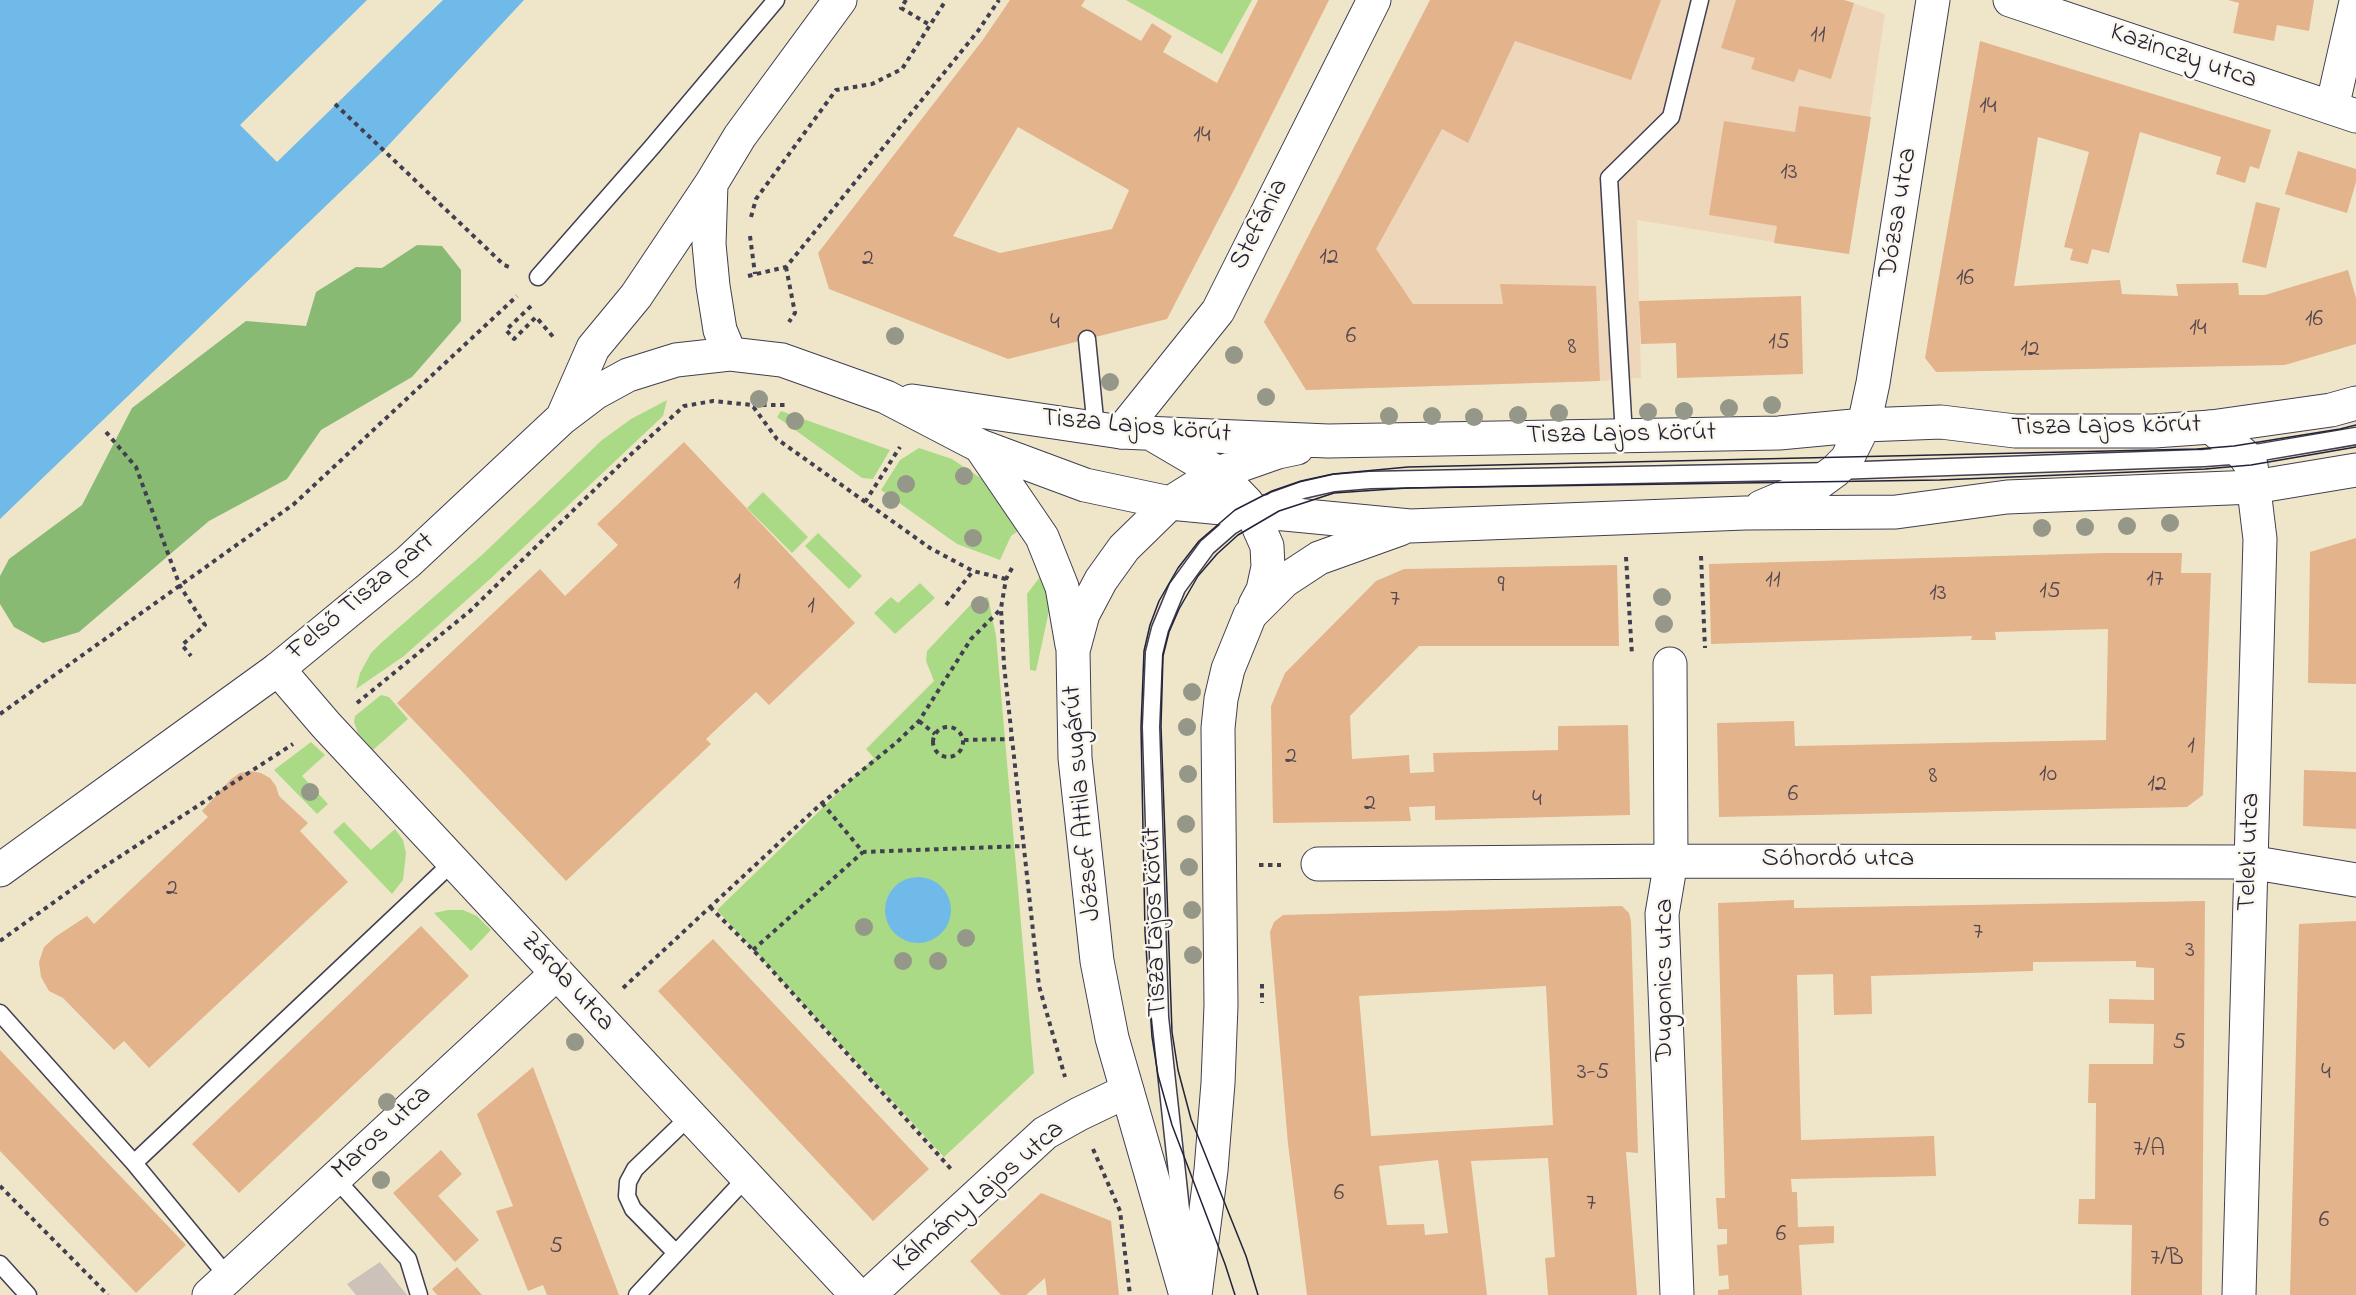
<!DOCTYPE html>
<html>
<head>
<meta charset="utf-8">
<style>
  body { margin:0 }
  canvas { display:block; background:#efe6c9 }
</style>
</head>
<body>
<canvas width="2356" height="1295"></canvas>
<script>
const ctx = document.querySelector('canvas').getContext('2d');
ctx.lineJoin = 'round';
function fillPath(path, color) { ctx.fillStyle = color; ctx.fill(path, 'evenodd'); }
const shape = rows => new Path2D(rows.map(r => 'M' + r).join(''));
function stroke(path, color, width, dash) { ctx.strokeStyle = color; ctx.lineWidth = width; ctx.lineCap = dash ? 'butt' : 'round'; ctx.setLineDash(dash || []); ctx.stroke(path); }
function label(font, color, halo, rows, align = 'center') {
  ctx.font = font + ' "Indie Flower",sans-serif'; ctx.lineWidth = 5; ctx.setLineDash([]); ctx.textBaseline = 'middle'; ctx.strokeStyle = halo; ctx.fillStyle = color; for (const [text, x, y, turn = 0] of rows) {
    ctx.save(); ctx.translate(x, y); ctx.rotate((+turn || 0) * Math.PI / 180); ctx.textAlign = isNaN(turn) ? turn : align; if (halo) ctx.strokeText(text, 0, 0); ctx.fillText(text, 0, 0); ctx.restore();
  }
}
const built = shape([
  [1430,0,1844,0,1885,14,1849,254,1637,220,1641,378,1600,381,1306,390,1264,322]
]);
const industrial = shape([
  [380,1262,407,1295,356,1295,347,1284]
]);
const green = shape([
  [1126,0,1252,0,1222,54],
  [667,400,663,416,489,580,404,656,356,689,360,673,371,653,381,643,483,554,602,440,631,419],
  [781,411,890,450,873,479,862,478,777,417],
  [919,448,952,459,1003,493,1025,526,1011,536,1000,560,957,544,881,490,900,460],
  [763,492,808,537,792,553,747,508],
  [818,533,862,576,849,589,805,546],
  [1042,574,1049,611,1036,671,1030,670,1027,594],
  [920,583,935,598,895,634,874,613,891,597,898,603],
  [988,597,996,636,1034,1073,944,1157,717,910,874,758,866,749,934,681,926,661,927,651,974,601],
  [381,695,389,697,408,719,373,750,358,733,354,722,355,716],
  [311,742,325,755,302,776,328,804,317,814,274,770],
  [344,822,371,850,395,829,403,840,406,853,403,880,392,894,333,832],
  [448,910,463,910,477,916,491,930,471,951,434,913]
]);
const forest = shape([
  [417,245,442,246,461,270,461,321,412,377,321,430,287,479,209,521,79,632,43,643,14,627,0,604,0,576,9,559,82,505,132,408,246,321,306,326,316,292,356,267,382,268]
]);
const water = shape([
  [0,0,524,0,384,150,0,519],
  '885 910a33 33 0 1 1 66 0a33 33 0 1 1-66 0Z'
]);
const pier = shape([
  [367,0,443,0,277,162,240,125]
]);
const building = shape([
  [1010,0,1085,0,1081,6,1141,41,1152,23,1172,36,1163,52,1217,83,1258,0,1329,0,1234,190,1167,319,1008,359,829,289,818,253,982,41],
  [1018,127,1129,190,1112,229,1000,253,953,236],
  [1430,0,1661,0,1631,80,1515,41,1468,143,1442,129,1376,249,1413,304,1503,304,1500,284,1596,286,1600,381,1306,390,1264,322],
  [1736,0,1844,0,1854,3,1831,79,1799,69,1794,82,1751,69,1755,58,1721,48],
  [2228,0,2314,0,2309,31,2277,25,2274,41,2233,33,2239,3],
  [1980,41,2271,130,2259,169,2250,166,2245,183,2216,174,2221,157,2140,132,2109,253,2092,249,2088,264,2070,260,2073,249,2064,247,2089,152,2038,137,2014,286,2120,280,2122,294,2178,296,2176,284,2238,283,2239,295,2265,295,2348,270,2356,298,2356,344,2285,365,1936,372,1925,358],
  [1799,106,1871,117,1849,254,1774,243,1777,226,1709,215,1724,121,1795,132],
  [2298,151,2356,169,2356,182,2347,213,2285,194],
  [2256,202,2280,208,2266,268,2242,262],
  [1801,296,1803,374,1677,378,1676,343,1641,344,1639,301],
  [684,442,855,623,769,705,756,692,706,739,711,744,566,881,397,703,540,569,565,596,618,545,597,524],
  [2356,538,2356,684,2308,683,2310,552],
  [2106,553,2182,553,2181,573,2211,573,2203,795,2187,807,1719,817,1717,723,1794,721,1795,746,2106,740,2108,629,1995,632,1996,640,1971,640,1972,636,1711,644,1709,564],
  [1617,565,1619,646,1419,646,1350,716,1352,759,1409,755,1410,773,1434,772,1433,753,1558,750,1558,726,1628,725,1630,815,1435,820,1435,806,1409,807,1411,821,1273,823,1271,706,1285,673,1376,581,1404,569],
  [2304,770,2356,772,2356,829,2303,826],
  [251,771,261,773,270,778,276,786,279,796,308,823,300,831,348,882,149,1068,124,1041,114,1050,63,998,49,991,41,977,39,962,44,947,55,937,87,916,94,924,208,817,202,811,231,779,240,773],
  [1794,900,1794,908,2205,901,2202,1295,2131,1295,2132,1225,2078,1224,2079,1199,2095,1199,2096,1103,2088,1103,2089,1064,2153,1064,2154,1024,2109,1023,2109,999,2154,1000,2154,968,2136,967,2136,961,2033,962,2033,971,1871,976,1872,1014,1834,1015,1833,974,1797,975,1801,1140,1934,1136,1936,1176,1791,1179,1792,1192,1797,1192,1798,1227,1834,1226,1834,1243,1799,1245,1802,1295,1718,1295,1718,1290,1729,1289,1728,1275,1719,1276,1717,1245,1727,1244,1727,1229,1718,1229,1716,1198,1725,1198,1718,903],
  [1622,906,1629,913,1631,921,1638,1153,1626,1152,1637,1295,1548,1295,1545,1258,1555,1257,1548,1158,1471,1161,1487,1295,1307,1295,1288,1144,1270,932,1274,922,1283,915],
  [1546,986,1553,1125,1371,1136,1359,996],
  [1438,1160,1448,1233,1425,1235,1424,1224,1387,1225,1379,1166],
  [2356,921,2356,1295,2290,1295,2299,924],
  [421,926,469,976,239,1193,192,1144],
  [713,939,929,1169,873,1221,658,991],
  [0,1050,186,1245,136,1293,0,1151],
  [533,1067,576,1182,619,1295,547,1295,543,1285,528,1291,496,1211,513,1206,477,1114],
  [441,1150,462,1174,438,1196,479,1240,455,1262,393,1193],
  [1041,1193,1111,1221,1119,1295,1047,1295,1045,1278,1026,1295,1001,1295,970,1261],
  [457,1267,482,1295,437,1295,432,1289]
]);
const path = shape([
  [906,0,901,8,930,25],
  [335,104,504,265,512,268],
  [751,217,756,199,836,90,872,84,902,69,946,0],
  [750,236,755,274],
  [786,267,795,313,789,322],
  [748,276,786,267,978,31,999,0],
  [531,306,506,330,514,339,536,317,555,339],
  [753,405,786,405],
  [106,432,136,467,180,586,205,625,182,645,191,656],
  [865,502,900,447],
  [1701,556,1705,648],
  [1626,557,1632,655],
  [1012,568,1006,579,1001,608,1004,665,1039,986,1065,1077],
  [946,605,973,571],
  [357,703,470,611,628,457,684,406,713,401,752,405,777,439,930,548,973,571,1006,579],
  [0,714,294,504,517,296],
  [919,721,935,734],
  '933 742a15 15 0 1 1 30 0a15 15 0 1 1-30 0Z',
  [964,740,1012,739],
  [822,803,863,852,1023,846],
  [1259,865,1281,865],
  [710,907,760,957,951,1169],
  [0,941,96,872,293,744],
  [753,950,863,852],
  [1262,984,1262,1003],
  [623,988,822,803,896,743,919,721,971,639,1001,609],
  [1093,1149,1120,1211,1130,1295],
  [0,1186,108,1295]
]);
const lane = shape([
  [538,277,652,147,776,0],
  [1087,339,1096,429],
  [1624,436,1609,178,1671,117,1700,0],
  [0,1013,134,1163,228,1277],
  [134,1163,453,862],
  [335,1178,408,1259,419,1295],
  [1185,1246,1160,1017,1151,727,1154,653,1160,629,1177,588,1207,547,1231,526,1275,500,1303,490,1334,483,1370,480,1835,471,2204,458,2244,455,2356,436],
  [676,1253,633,1209,627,1196,628,1182,635,1169,690,1116],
  [0,1264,28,1295],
  [637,1295,747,1177]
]);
const street = shape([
  [2010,0,2356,116],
  [2332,108,2356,2],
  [2211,427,2244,455,2251,465,2260,539,2239,1295],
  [1121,432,1218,311,1374,0],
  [1670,664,1671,861,1662,914,1677,1295],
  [278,669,326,725,857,1295],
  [1318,864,1671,861,2250,862,2356,880],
  [209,1295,557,973],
  [869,1295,1045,1133,1079,1114,1127,1091]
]);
const secondary = shape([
  [711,184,709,244,713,286,720,330,730,354],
  [912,401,1121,432,1328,441,1779,433,1864,425,1941,422,2015,431,2154,431,2211,427,2331,410,2356,403],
  [564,414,593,348,636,296,711,184,740,136,840,0],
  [1155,436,1218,473,1247,503,1252,512,1267,546,1268,567,1263,590,1255,605],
  [980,446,1042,537,1062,587,1072,645],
  [1761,507,1820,482,1835,471,1847,459,1864,425,1873,383,1933,0],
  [0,870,278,669,408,562,562,418,595,393,628,375,676,360,730,354,782,360,886,397,980,446,1085,485,1170,503,1410,526,1745,513,1896,512,2007,497,2254,487,2356,470],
  [1186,1295,1112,1038,1097,961,1075,758,1073,651,1083,614,1101,580,1124,548,1170,503,1218,473,1278,452,1297,448],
  [1195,1295,1211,1170,1218,1083,1221,1005,1218,728,1221,699,1228,669,1250,615,1284,581,1319,558,1400,529]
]);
const tram = shape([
  [1235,1295,1225,1264,1172,1125,1158,1075,1152,1037,1145,932,1141,727,1144,651,1150,625,1159,601,1178,568,1199,541,1235,510,1272,491,1301,481,1333,474,1408,467,2197,449,2234,446,2340,429,2356,425],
  [1258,1295,1246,1256,1191,1119,1178,1070,1172,1032,1161,726,1163,656,1169,632,1179,609,1198,576,1217,554,1238,535,1279,511,1334,493,1407,488,1940,480,2205,469,2251,465,2356,447]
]);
const trees = [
  [895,336],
  [1234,355],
  [1110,382],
  [1266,397],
  [759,399],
  [1772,405],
  [1729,408],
  [1684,411],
  [1648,412],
  [1559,413],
  [1518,415],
  [1389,416],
  [1432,416],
  [1474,417],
  [795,421],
  [964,476],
  [906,484],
  [891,500],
  [2170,523],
  [2127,526],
  [2085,527],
  [2042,528],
  [973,538],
  [1662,597],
  [980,605],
  [1664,624],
  [1192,692],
  [1187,727],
  [1188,774],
  [310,792],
  [1186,824],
  [1189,867],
  [1192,910],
  [864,927],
  [966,938],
  [1193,955],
  [903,961],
  [938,961],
  [575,1042],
  [387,1102],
  [381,1180]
];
const numberNames = [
  ["11",1818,37],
  ["14",1988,108],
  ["14",1202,137],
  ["13",1789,174],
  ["12",1329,259],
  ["2",868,260],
  ["16",1965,280],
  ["16",2314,321],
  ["4",1055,324],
  ["14",2198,330],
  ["6",1351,338],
  ["15",1779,344],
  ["8",1572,349],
  ["12",2030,351],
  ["17",2155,581],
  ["11",1773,582],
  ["1",737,584],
  ["9",1501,587],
  ["15",2050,593],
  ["13",1938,595],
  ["7",1395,601],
  ["1",811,608],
  ["1",2191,748],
  ["2",1291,758],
  ["10",2048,776],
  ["8",1933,778],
  ["12",2157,786],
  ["6",1793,796],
  ["4",1537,801],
  ["2",1370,805],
  ["2",172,890],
  ["7",1978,934],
  ["3",2190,952],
  ["5",2179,1044],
  ["3-5",1593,1074],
  ["4",2326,1074],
  ["7/A",2149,1151],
  ["6",1339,1195],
  ["7",1591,1205],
  ["6",2324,1222],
  ["6",1781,1236],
  ["5",556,1248],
  ["7/B",2167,1260]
];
const streetNames = [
  ["Kazinczy utca",2183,58,19],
  ["Dózsa utca",1900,213,-81],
  ["Stefánia",1261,225,-63],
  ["Tisza Lajos körút",1136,428,5],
  ["Tisza Lajos körút",2106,428,-1],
  ["Tisza Lajos körút",1621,436,-1],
  ["Felső Tisza part",362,598,-40],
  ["József Attila sugárút",1084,803,-95],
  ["Teleki utca",2251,852,-88],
  ["Sóhordó utca",1838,861],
  ["Tisza Lajos körút",1157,922,-92],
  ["Dugonics utca",1667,980,-90],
  ["Zárda utca",566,983,47],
  ["Maros utca",383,1134,-43],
  ["Kálmány Lajos utca",980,1198,-41]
];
fillPath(built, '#eed6bb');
fillPath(industrial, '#ccc2b9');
fillPath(green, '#abda87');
fillPath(forest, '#88ba74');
fillPath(water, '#6fbae8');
fillPath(pier, '#efe6c9');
fillPath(building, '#e3b38c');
stroke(lane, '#413f50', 19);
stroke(street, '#413f50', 35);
stroke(secondary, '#413f50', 35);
stroke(path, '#413f50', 4, [4.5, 4.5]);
stroke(lane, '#fff', 16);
stroke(street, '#fff', 33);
stroke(secondary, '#fff', 33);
stroke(tram, '#22223b', 1.5);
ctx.fillStyle = '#959888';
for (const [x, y] of trees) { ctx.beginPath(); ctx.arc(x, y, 9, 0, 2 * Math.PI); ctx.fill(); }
label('24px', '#52464f', null, numberNames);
label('27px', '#22223b', '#fbf7ec', streetNames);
</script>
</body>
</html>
